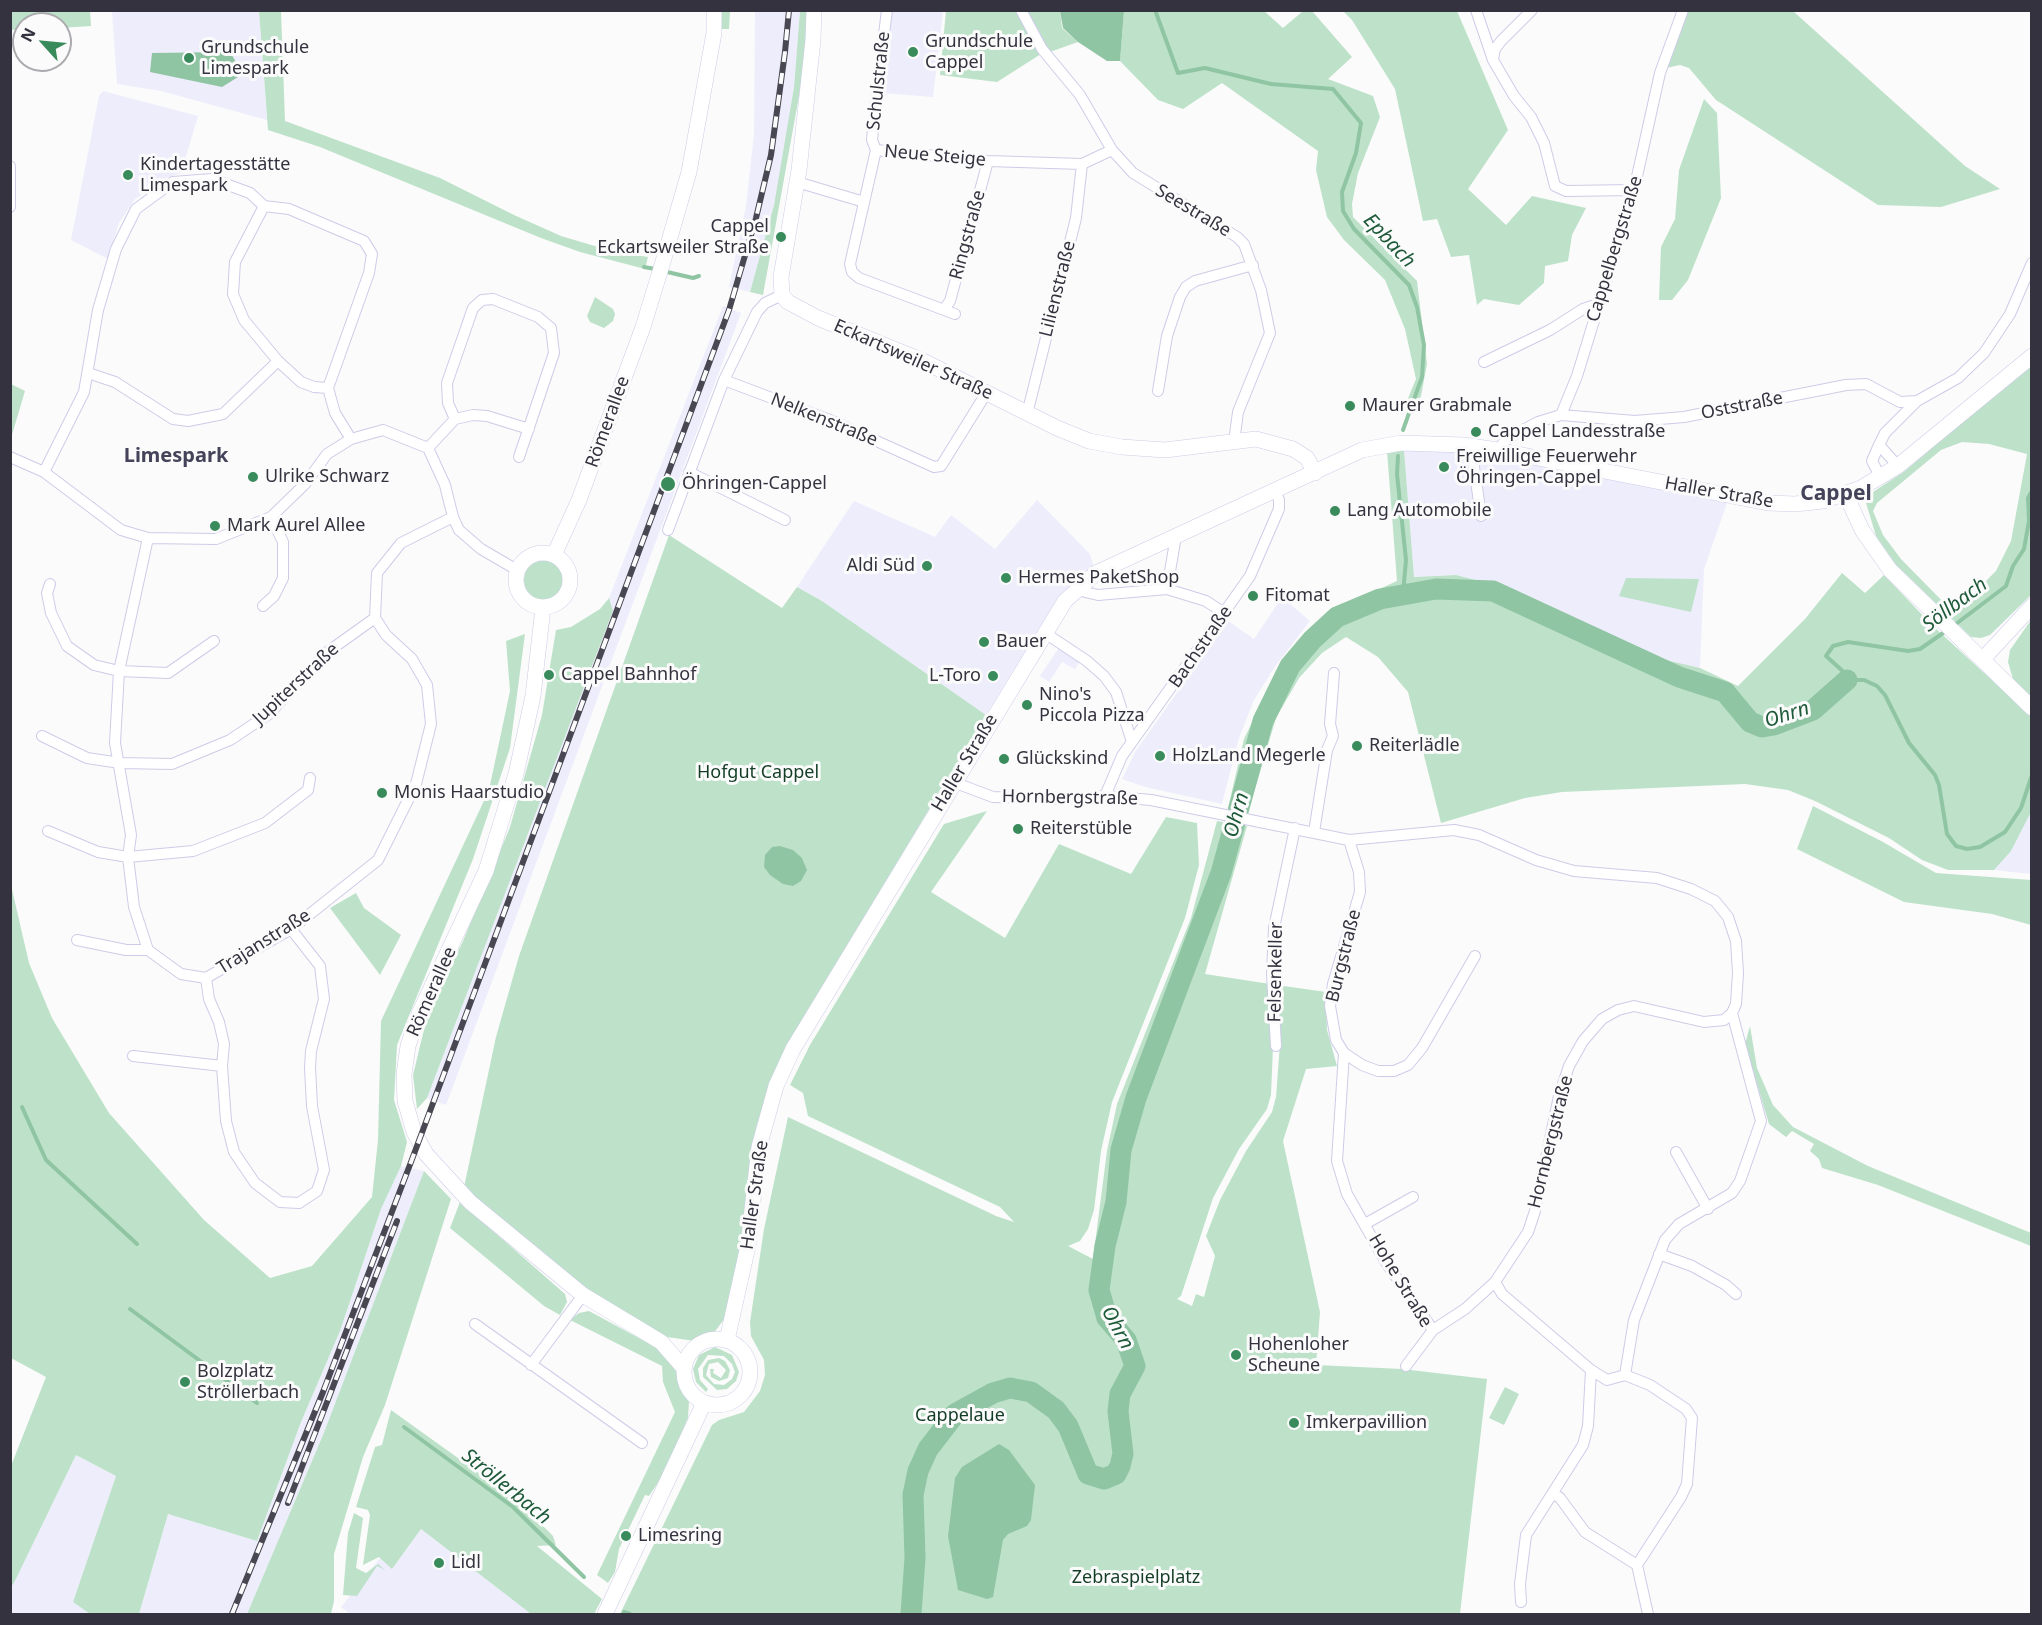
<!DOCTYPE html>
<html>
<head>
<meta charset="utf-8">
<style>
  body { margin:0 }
  #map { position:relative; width:2042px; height:1625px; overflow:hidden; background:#fbfbfb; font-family:"Noto Sans",sans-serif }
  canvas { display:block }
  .frame { position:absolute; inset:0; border:12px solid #33323e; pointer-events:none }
  .north { position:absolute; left:12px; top:12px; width:60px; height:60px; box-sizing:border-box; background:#fbfbfb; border:2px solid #ababaf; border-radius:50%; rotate:297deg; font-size:16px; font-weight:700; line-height:24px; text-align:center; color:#33323e }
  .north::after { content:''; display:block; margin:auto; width:21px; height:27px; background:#398b5c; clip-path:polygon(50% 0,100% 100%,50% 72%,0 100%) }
</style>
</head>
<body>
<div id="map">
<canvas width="2042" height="1625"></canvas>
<div class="frame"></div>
<div class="north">N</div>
</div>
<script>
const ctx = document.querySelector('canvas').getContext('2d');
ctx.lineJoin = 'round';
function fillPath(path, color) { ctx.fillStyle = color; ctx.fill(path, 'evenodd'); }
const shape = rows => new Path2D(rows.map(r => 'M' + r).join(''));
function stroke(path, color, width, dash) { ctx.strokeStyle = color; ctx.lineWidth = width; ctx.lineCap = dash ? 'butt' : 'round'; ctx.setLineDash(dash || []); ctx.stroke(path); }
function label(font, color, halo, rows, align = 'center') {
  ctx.font = font + ' "Noto Sans",sans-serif'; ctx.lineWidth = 6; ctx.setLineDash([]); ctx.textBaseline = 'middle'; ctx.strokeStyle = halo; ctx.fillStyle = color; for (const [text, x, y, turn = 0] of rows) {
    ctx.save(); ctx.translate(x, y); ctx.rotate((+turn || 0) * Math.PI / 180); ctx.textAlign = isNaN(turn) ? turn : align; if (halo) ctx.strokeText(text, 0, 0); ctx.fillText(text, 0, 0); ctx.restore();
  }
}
const built = shape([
  [112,11,259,11,267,120,161,91,117,84],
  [755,11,800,11,794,87,774,205,750,292,729,287,746,206,754,134],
  [891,11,943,11,933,97,882,93],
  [103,91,198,116,181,173,166,178,135,199,119,223,108,259,71,240,99,96],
  [723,306,741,313,446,1105,427,1098,613,611,609,598],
  [1404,450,1480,452,1727,503,1704,569,1700,668,1666,660,1503,587,1456,575,1414,577],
  [1037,500,1090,554,1094,569,1060,594,986,715,822,601,797,587,854,501,935,537,951,515,995,549],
  [1282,597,1310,621,1274,668,1254,700,1239,738,1222,804,1145,787,1122,779,1135,752,1228,621,1254,639],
  [1060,646,1081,659,1075,669,1062,662,1049,682,1040,676],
  [2031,812,2031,874,1994,870,2011,851],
  [401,1166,424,1171,323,1435,247,1614,139,1614,168,1514,257,1541,301,1422,340,1331,381,1209],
  [76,1455,116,1476,73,1602,90,1614,11,1614,11,1584,13,1585],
  [421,1529,531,1614,350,1614,341,1607,384,1553,397,1562]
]);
const green = shape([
  [1124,10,1264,11,1283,28,1303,11,1312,11,1352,57,1328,79,1373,96,1380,117,1358,173,1352,204,1353,217,1417,281,1427,364,1421,396,1413,413,1404,408,1416,379,1405,329,1385,280,1344,240,1327,217,1316,170,1318,151,1222,83,1183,109,1158,100,1120,61],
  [10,11,90,11,91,26,60,28,60,24,24,24,24,29,11,30],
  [259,11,281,11,285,121,440,178,514,215,561,236,615,252,648,257,645,269,580,252,541,238,320,147,268,130],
  [718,11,730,11,729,29,718,29],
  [800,11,807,11,805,63,763,295,750,292,774,205,794,87],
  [946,11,1019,11,1041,54,997,82,940,75],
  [1024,11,1060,11,1062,28,1078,42,1047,53],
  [1343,11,1457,11,1508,130,1468,189,1506,225,1532,196,1586,208,1572,235,1568,261,1545,266,1544,283,1519,305,1484,299,1477,305,1469,255,1451,257,1437,219,1423,221,1395,89,1352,20],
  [1687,11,1793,11,1965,166,2000,189,1941,207,1878,205,1716,100,1689,68,1680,65,1666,68],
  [1704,99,1717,113,1721,198,1688,280,1672,300,1659,300,1661,247,1675,219,1679,170],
  [595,297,613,309,615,314,613,321,604,328,590,322,587,316],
  [2031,363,2031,595,1990,635,1981,638,1971,637,1896,565,1876,536,1866,503,1873,492,1905,471],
  [1962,442,1989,444,2027,454,2011,541,1996,571,1954,613,1901,559,1883,535,1873,511,1877,503,1941,450],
  [11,384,25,391,11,438],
  [1404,450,1414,577,1456,575,1503,587,1666,660,1700,668,1738,686,1805,619,1842,573,1865,593,1884,575,1933,626,2031,716,2031,812,2011,851,1994,870,1948,870,1922,860,1889,838,1815,801,1788,790,1745,784,1562,792,1525,798,1441,823,1408,692,1378,657,1346,637,1322,653,1299,678,1276,718,1248,812,1228,808,1244,739,1270,685,1301,639,1335,609,1397,581,1387,451],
  [669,535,782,608,797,587,822,601,986,715,814,1000,771,1080,756,1128,736,1276,725,1318,713,1334,695,1341,667,1337,589,1290,548,1260,464,1187,496,1037,519,956],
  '524 580a20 20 0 1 1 40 0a20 20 0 1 1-40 0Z',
  [1626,578,1699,579,1691,612,1619,596],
  [609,598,613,611,427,1098,417,1109,413,1075,428,1013,463,941,510,827,542,715,556,630,571,627,600,609],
  [2031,620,2031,699,2013,679,2008,662,2010,650],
  [525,634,510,748,473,859,397,1045,394,1100,407,1142,401,1166,381,1209,340,1331,301,1422,257,1541,168,1514,139,1614,90,1614,73,1602,116,1476,76,1455,13,1585,11,1584,11,1466,46,1377,11,1358,11,885,29,963,52,1018,109,1113,204,1220,270,1278,312,1266,372,1197,378,1140,381,1021,489,790,510,691,506,641],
  [1813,806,1883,842,1936,873,2031,880,2031,925,1992,914,1904,902,1797,849],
  [987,811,931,892,1005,938,1059,844,1131,874,1166,817,1197,823,1199,865,1185,918,1112,1102,1101,1151,1094,1210,1088,1229,1080,1241,1068,1246,1093,1259,1107,1151,1117,1104,1191,918,1217,821,1247,826,1205,974,1270,984,1273,1047,1271,1095,1267,1109,1239,1149,1213,1198,1181,1296,1177,1299,1192,1306,1196,1294,1204,1297,1215,1256,1206,1236,1220,1200,1246,1151,1272,1112,1276,1097,1280,1043,1277,985,1326,992,1327,1030,1337,1066,1306,1069,1283,1141,1320,1312,1316,1365,1402,1369,1487,1379,1460,1614,620,1614,712,1425,719,1420,744,1412,760,1391,765,1375,764,1360,751,1336,750,1322,764,1229,788,1117,996,1216,1014,1222,1000,1207,808,1116,803,1093,790,1085,810,1045,944,824],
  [356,893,364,908,401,935,380,975,330,908],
  [1750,1026,1757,1068,1773,1105,1793,1127,1868,1166,2031,1233,2031,1246,1878,1185,1822,1168,1819,1159,1810,1151,1814,1144,1792,1131,1786,1137,1769,1124,1745,1044],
  [424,1171,451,1199,385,1405,363,1457,334,1554,334,1601,331,1614,247,1614,323,1435],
  [460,1202,565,1294,567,1302,560,1315,544,1306,450,1228],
  [589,1311,663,1351,679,1369,680,1381,689,1401,688,1418,666,1471,649,1496,645,1495,619,1549,615,1572,608,1583,597,1575,675,1412,663,1382,662,1366,570,1320,579,1313],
  [715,1347,732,1355,739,1372,736,1381,727,1389,717,1390,703,1377,703,1368,708,1360,719,1358,725,1361,730,1370,728,1378,719,1381,711,1377,710,1369,714,1369,713,1373,721,1378,726,1370,718,1362,709,1364,706,1375,714,1384,724,1385,732,1379,735,1372,732,1364,724,1356,708,1355,698,1369,700,1380,708,1389,706,1392,696,1382,693,1369,699,1355],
  [1505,1387,1519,1394,1504,1425,1489,1418],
  [391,1410,518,1501,553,1536,556,1545,537,1546,602,1599,594,1614,531,1614,421,1529,392,1569,379,1557,363,1565,370,1515,368,1510,356,1507,375,1447,382,1445],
  [354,1513,363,1518,356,1568,366,1573,378,1564,385,1570,377,1566,357,1596,343,1595,348,1533]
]);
const water = shape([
  [1060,11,1124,11,1120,61,1107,61,1078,42,1063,28],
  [230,52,236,62,238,77,222,87,150,72,152,53],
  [780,846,793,850,802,858,807,870,801,881,793,886,783,884,770,875,764,867,765,855,772,847],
  [999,1444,1009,1450,1035,1485,1031,1520,1027,1526,1008,1534,1003,1540,993,1597,987,1599,958,1590,948,1536,955,1478,962,1467]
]);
const stream = shape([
  [1155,10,1178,73,1205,68,1271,84,1333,89,1361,123,1356,153,1342,192,1343,211,1354,229,1409,285,1417,307,1424,345,1422,377,1403,430],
  [644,267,655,269],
  [663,271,693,278,699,276],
  [1398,456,1397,474,1406,560,1403,594],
  [1952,627,2006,586,2013,566,2024,549,2029,521,2028,498,2032,491],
  [1946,631,1920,649,1908,651,1848,642,1833,646,1826,656,1846,674,1847,680,1864,680,1877,686,1885,695,1909,743,1935,775,1939,785,1947,834,1956,846,1967,849,1980,847,2005,832,2021,808,2032,775],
  [22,1107,46,1160,137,1244],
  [130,1309,257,1403],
  [404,1427,513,1507,584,1577],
  [624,1612,630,1614]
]);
const river = shape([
  [911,1614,915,1558,913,1495,918,1471,928,1449,955,1414,993,1393,1010,1388,1031,1392,1056,1410,1068,1426,1088,1474,1104,1479,1116,1474,1120,1466,1123,1454,1118,1411,1120,1394,1135,1366,1126,1340,1107,1318,1099,1290,1105,1246,1116,1202,1121,1150,1136,1098,1221,873,1263,721,1290,666,1312,640,1337,617,1380,599,1436,589,1493,591,1679,677,1725,692,1750,722,1762,727,1774,725,1813,710,1847,680]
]);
const street = shape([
  [1021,10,1042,49,1080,95,1112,150,1133,173,1237,237,1244,244,1261,290,1270,333,1238,412,1234,442],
  [1476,10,1493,60,1514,96,1531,117,1544,143,1555,186,1566,191,1634,190],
  [1493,59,1495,49,1501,41,1532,10],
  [876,150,988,161,1082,164,1112,150],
  [876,150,850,264,852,272,859,278,955,314],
  [876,150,872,140,874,116,887,10],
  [10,166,10,207],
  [797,182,864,202],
  [264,206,289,209,364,241,372,254,369,273,328,388,335,413,351,439],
  [264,206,235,262,233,294,244,320,278,361,301,382,314,387,328,388],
  [945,308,950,301,988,161],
  [1484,362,1550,330,1583,309,1598,304],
  [88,373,115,382,173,419,188,421,223,414,278,361],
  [724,380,830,420,934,467,941,466,987,392],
  [1158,391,1167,336,1180,297,1186,287,1195,281,1253,265],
  [1027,414,1076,218,1082,164],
  [1561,415,1635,421,1684,417,1846,385,1866,384,1900,402,1917,401],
  [455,419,448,403,447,383,473,308,482,300,493,299,538,317,551,328,554,353,519,457],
  [1879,445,1872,461,1881,478],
  [1471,446,1481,516],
  [428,448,455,419,473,415,487,416,529,429],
  [1497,450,1508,438,1538,422,1561,415,1577,376,1634,190,1660,73,1683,10],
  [10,457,44,472,121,530,148,538,216,539,271,517,305,484,327,454,351,439,383,430,428,448,445,485,453,517,459,530,481,549,517,570],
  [1898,466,1879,445,1885,433,1917,401,1958,378,1984,353,2010,314,2032,263],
  [44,472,84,392,98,310,116,249,136,209,173,182,212,179,250,193,264,206],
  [689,472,785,520],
  [668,530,724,380,757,312,765,303,782,295],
  [148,538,119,671,115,743,131,835,128,857,134,907,148,950,181,974,206,978,291,929,378,860,416,784,431,724,427,685,412,659,386,635,375,618,377,573,401,543,453,517],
  [50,584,47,593,51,613,67,646,94,665,119,671,168,673,214,641],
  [1080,588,1085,592,1098,595,1167,589,1206,601,1224,613],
  [1167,589,1176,536],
  [263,606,274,596,283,578,283,542,271,517],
  [1045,633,1087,661,1104,676,1116,692,1132,742],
  [42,736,87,758,120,763,172,764,230,740,269,714,326,653,375,618],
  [953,782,993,797,1071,799,1105,796,1151,800,1349,840,1454,830,1479,835,1536,860,1574,871,1657,878,1691,889,1715,901,1728,917,1736,941,1738,973,1736,1004,1732,1013,1724,1020,1704,1022,1634,1006,1618,1010,1602,1019,1583,1041,1569,1066,1559,1096,1535,1211,1528,1232,1495,1282,1465,1309,1433,1330,1406,1366],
  [1105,796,1122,756,1250,576,1279,509,1279,500,1275,490],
  [48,831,98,852,128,857,193,851,265,823,308,790,310,778],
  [1314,832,1327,750,1333,736,1330,724,1334,673],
  [1349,840,1359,872,1360,892,1333,984,1330,1006,1336,1040,1344,1053,1362,1065,1378,1071,1394,1071,1408,1065,1422,1048,1475,956],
  [77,940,126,950,148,950],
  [206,978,209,999,219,1022,224,1044,222,1066,226,1121,234,1152,255,1183,280,1202,299,1203,317,1191,324,1170,312,1106,310,1068,311,1051,324,999,320,966,291,929],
  [1276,1046,1272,974,1274,928,1295,828],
  [1344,1053,1337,1161,1347,1194,1387,1264,1433,1330],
  [133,1056,222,1066],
  [1676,1152,1708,1209],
  [1365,1224,1413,1197],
  [1659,1254,1692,1266,1726,1285,1736,1294],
  [1495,1282,1502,1294,1591,1370,1607,1380,1625,1375],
  [475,1324,642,1443],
  [531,1365,583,1295],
  [1553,1493,1560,1498,1585,1532,1637,1565],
  [1637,1565,1681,1497,1687,1484,1692,1418,1686,1409,1650,1385,1625,1375,1634,1320,1665,1240,1679,1224,1732,1193,1740,1181,1761,1121,1732,1013],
  [1637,1565,1648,1614],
  [1521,1602,1520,1584,1526,1535,1583,1445,1588,1426,1591,1370]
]);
const secondary = shape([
  [814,10,813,40,799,170,781,277,782,295,788,302,818,318,923,361,1057,428,1089,441,1122,447,1165,450,1256,439,1293,449,1307,458,1315,473],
  [1846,495,1862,530,1890,570,2032,708],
  '516 580a27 27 0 1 1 54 0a27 27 0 1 1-54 0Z',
  [554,555,579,500,643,327,662,265,689,172,714,33,714,10],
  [543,608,533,696,516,774,486,871,418,1016,408,1046,404,1074,405,1101,414,1132,426,1154,470,1202,583,1295,661,1342,683,1367],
  [1983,659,2032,606],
  '684 1372a33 33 0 1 1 66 0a33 33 0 1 1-66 0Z',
  [727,1340,748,1246,759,1147,776,1086,793,1049,1065,601,1096,573,1362,450,1401,443,1464,445,1497,450,1768,503,1795,504,1823,501,1861,488,1898,466,2032,356],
  [605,1614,704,1403]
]);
const rail = shape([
  [288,1503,397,1221],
  [232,1614,323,1392,411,1162,729,310,756,218,771,155,785,52,789,10]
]);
const markers = [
  [913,52,6,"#398b5c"],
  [189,58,6,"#398b5c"],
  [128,175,6,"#398b5c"],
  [781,237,6,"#398b5c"],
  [1350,406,6,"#398b5c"],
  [1476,432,6,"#398b5c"],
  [1444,467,6,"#398b5c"],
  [253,477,6,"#398b5c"],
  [668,484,8,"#398b5c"],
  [1335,511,6,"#398b5c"],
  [215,526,6,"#398b5c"],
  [927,566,6,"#398b5c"],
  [1006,578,6,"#398b5c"],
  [1253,596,6,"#398b5c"],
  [984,642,6,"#398b5c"],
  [549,675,6,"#398b5c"],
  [993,676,6,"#398b5c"],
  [1027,705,6,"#398b5c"],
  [1357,746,6,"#398b5c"],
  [1160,756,6,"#398b5c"],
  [1004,759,6,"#398b5c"],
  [382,793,6,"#398b5c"],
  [1018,829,6,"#398b5c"],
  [1236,1355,6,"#398b5c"],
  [185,1382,6,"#398b5c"],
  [1294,1423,6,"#398b5c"],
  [626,1536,6,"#398b5c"],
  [439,1563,6,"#398b5c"]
];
const poiNames = [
  ["Grundschule",925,42],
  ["Cappel",925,63],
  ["Grundschule",201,48],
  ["Limespark",201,69],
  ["Kindertagesstätte",140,165],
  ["Limespark",140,186],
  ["Cappel",769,227,"right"],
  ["Eckartsweiler Straße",769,248,"right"],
  ["Maurer Grabmale",1362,406],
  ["Cappel Landesstraße",1488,432],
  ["Freiwillige Feuerwehr",1456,457],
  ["Öhringen-Cappel",1456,478],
  ["Ulrike Schwarz",265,477],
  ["Öhringen-Cappel",682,484],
  ["Lang Automobile",1347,511],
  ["Mark Aurel Allee",227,526],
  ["Aldi Süd",915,566,"right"],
  ["Hermes PaketShop",1018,578],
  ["Fitomat",1265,596],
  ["Bauer",996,642],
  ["Cappel Bahnhof",561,675],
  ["L-Toro",981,676,"right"],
  ["Nino's",1039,695],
  ["Piccola Pizza",1039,716],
  ["Reiterlädle",1369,746],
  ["HolzLand Megerle",1172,756],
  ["Glückskind",1016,759],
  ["Monis Haarstudio",394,793],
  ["Reiterstüble",1030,829],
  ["Hohenloher",1248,1345],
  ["Scheune",1248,1366],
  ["Bolzplatz",197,1372],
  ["Ströllerbach",197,1393],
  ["Imkerpavillion",1306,1423],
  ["Limesring",638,1536],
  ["Lidl",451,1563]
];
const streetNames = [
  ["Schulstraße",879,81,-84],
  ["Neue Steige",935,156,5],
  ["Seestraße",1193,211,31],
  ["Ringstraße",968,235,-75],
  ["Cappelbergstraße",1615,249,-73],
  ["Lilienstraße",1058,289,-76],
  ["Eckartsweiler Straße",913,360,24],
  ["Oststraße",1742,406,-11],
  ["Nelkenstraße",824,420,22],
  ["Römerallee",608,422,-70],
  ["Haller Straße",1719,493,10],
  ["Bachstraße",1201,647,-55],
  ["Jupiterstraße",296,684,-43],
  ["Haller Straße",965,763,-59],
  ["Hornbergstraße",1070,798,1],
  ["Trajanstraße",264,942,-32],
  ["Burgstraße",1344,956,-76],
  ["Felsenkeller",1276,972,-89],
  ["Römerallee",432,992,-66],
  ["Hornbergstraße",1551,1142,-76],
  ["Haller Straße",755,1195,-82],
  ["Hohe Straße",1400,1281,59]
];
const parkNames = [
  ["Hofgut Cappel",758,773],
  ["Cappelaue",960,1416],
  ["Zebraspielplatz",1136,1578]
];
const waterNames = [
  ["Epbach",1389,241,47],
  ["Söllbach",1955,605,-37],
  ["Ohrn",1787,715,-18],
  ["Ohrn",1237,815,-75],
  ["Ohrn",1117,1328,62],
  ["Ströllerbach",506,1487,39]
];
const neighbourhoodNames = [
  ["Limespark",176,456]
];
const quarterNames = [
  ["Cappel",1836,494]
];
fillPath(built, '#eeedfc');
fillPath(green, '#bde2c9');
fillPath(water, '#90c5a3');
stroke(stream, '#90c5a3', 4);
stroke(river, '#90c5a3', 21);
stroke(street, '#cdcce8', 12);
stroke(secondary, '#cdcce8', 16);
stroke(street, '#fff', 10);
stroke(secondary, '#fff', 15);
stroke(rail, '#484752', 6);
stroke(rail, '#fbfbfb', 4, [11]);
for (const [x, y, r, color] of markers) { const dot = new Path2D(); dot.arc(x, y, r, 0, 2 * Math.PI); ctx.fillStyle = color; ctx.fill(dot); stroke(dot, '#fbfbfb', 2); }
label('18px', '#33323e', '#fbfbfb', poiNames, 'left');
label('18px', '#33323e', '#fbfbfb', streetNames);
label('18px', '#143d26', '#fbfbfb', parkNames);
label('italic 20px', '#1e5a39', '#fbfbfb', waterNames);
label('bold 20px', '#44435a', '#fbfbfb', neighbourhoodNames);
label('bold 21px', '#44435a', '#fbfbfb', quarterNames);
</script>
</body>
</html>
